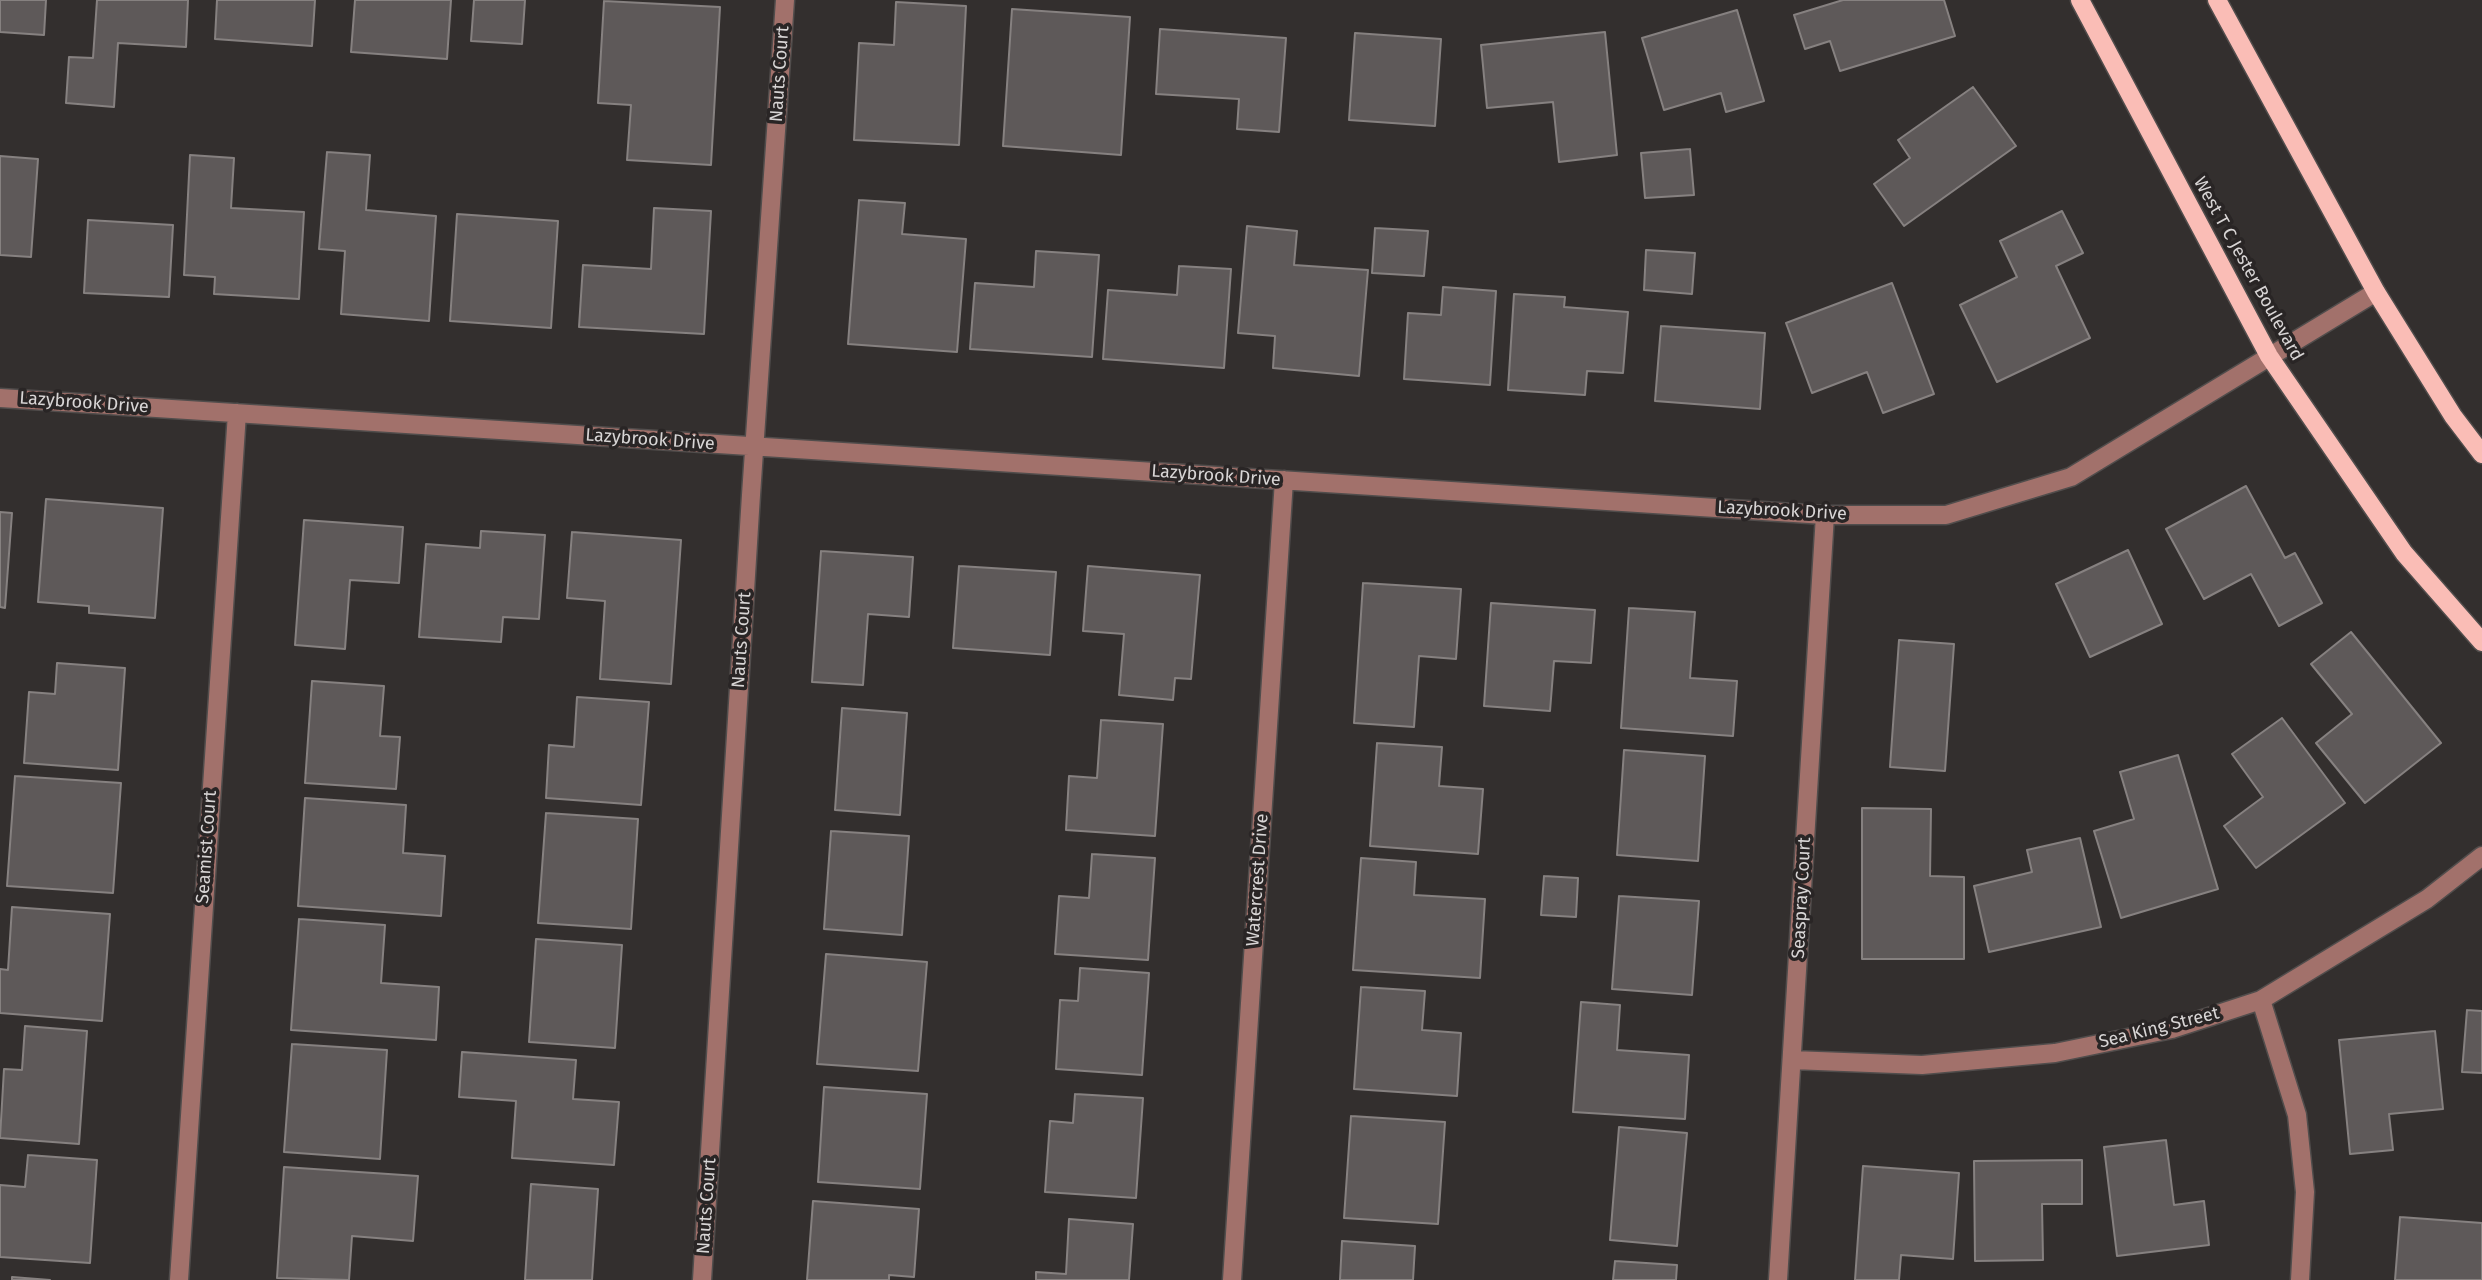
<!DOCTYPE html>
<html>
<head>
<meta charset="utf-8">
<style>
  body { margin:0 }
  canvas { display:block; background:#332f2e }
</style>
</head>
<body>
<canvas width="2482" height="1280"></canvas>
<script>
const ctx = document.querySelector('canvas').getContext('2d');
ctx.lineJoin = 'round';
function fillPath(path, color) { ctx.fillStyle = color; ctx.fill(path, 'evenodd'); }
const shape = rows => new Path2D(rows.map(r => 'M' + r).join(''));
function stroke(path, color, width, dash) { ctx.strokeStyle = color; ctx.lineWidth = width; ctx.lineCap = dash ? 'butt' : 'round'; ctx.setLineDash(dash || []); ctx.stroke(path); }
function label(font, color, halo, rows, align = 'center') {
  ctx.font = font + ' "Fira Sans",sans-serif'; ctx.lineWidth = 7; ctx.setLineDash([]); ctx.textBaseline = 'middle'; ctx.strokeStyle = halo; ctx.fillStyle = color; for (const [text, x, y, turn = 0] of rows) {
    ctx.save(); ctx.translate(x, y); ctx.rotate((+turn || 0) * Math.PI / 180); ctx.textAlign = isNaN(turn) ? turn : align; if (halo) ctx.strokeText(text, 0, 0); ctx.fillText(text, 0, 0); ctx.restore();
  }
}
const building = shape([
  [0,0,46,0,44,35,0,32,0,0],
  [97,0,188,0,186,47,118,43,114,107,66,103,69,57,93,58,97,0],
  [217,0,315,0,312,46,215,39,217,0],
  [355,0,451,0,447,59,351,52,355,0],
  [474,0,525,0,522,44,471,41,474,0],
  [1843,0,1944,0,1955,36,1840,71,1830,41,1805,49,1794,15,1843,0],
  [604,1,720,7,711,165,627,160,631,105,598,103,604,1],
  [896,2,966,6,959,145,854,140,859,43,894,45,896,2],
  [1012,9,1130,17,1121,155,1003,146,1012,9],
  [1737,10,1764,101,1726,112,1721,93,1664,110,1642,38,1737,10],
  [1160,29,1286,38,1279,132,1237,129,1239,99,1156,94,1160,29],
  [1605,32,1617,155,1559,162,1553,102,1487,108,1481,45,1605,32],
  [1355,33,1441,39,1435,126,1349,120,1355,33],
  [1973,87,2016,146,1904,226,1874,184,1910,158,1898,140,1973,87],
  [1690,149,1694,195,1645,198,1641,153,1690,149],
  [327,152,370,155,366,210,436,216,429,321,341,314,345,251,319,249,327,152],
  [190,155,234,158,231,208,304,212,299,299,214,294,215,277,184,275,190,155],
  [0,156,38,159,31,257,0,255,0,156],
  [859,200,905,203,902,234,966,239,957,352,848,344,859,200],
  [654,208,711,211,704,334,579,327,583,265,651,269,654,208],
  [2062,211,2083,253,2056,266,2090,338,1997,382,1960,305,2017,277,2000,241,2062,211],
  [457,214,558,221,551,328,450,321,457,214],
  [88,220,173,225,169,297,84,293,88,220],
  [1247,226,1297,231,1294,265,1368,270,1359,376,1273,368,1275,336,1238,333,1247,226],
  [1375,228,1428,231,1424,276,1372,273,1375,228],
  [1646,250,1695,253,1692,294,1644,290,1646,250],
  [1036,251,1099,255,1092,357,970,349,975,283,1034,287,1036,251],
  [1179,266,1231,269,1224,368,1103,359,1108,290,1177,295,1179,266],
  [1892,283,1934,394,1883,413,1867,372,1812,393,1786,323,1892,283],
  [1443,287,1496,291,1490,385,1404,379,1408,313,1441,315,1443,287],
  [1514,294,1565,297,1564,307,1628,312,1623,373,1587,371,1585,395,1508,390,1514,294],
  [1661,326,1765,333,1760,409,1655,401,1661,326],
  [2246,486,2285,558,2295,553,2322,603,2279,626,2251,574,2204,599,2166,529,2246,486],
  [46,499,163,508,155,618,89,613,89,606,38,602,46,499],
  [0,512,12,513,5,608,0,607,0,512],
  [304,520,403,527,399,583,350,580,345,649,295,645,304,520],
  [481,531,545,535,539,619,503,617,501,642,419,637,426,544,480,548,481,531],
  [572,532,681,540,671,684,600,679,605,601,567,598,572,532],
  [2128,550,2162,624,2090,657,2056,584,2128,550],
  [821,551,913,557,909,617,868,614,863,685,812,682,821,551],
  [959,566,1056,572,1050,655,953,648,959,566],
  [1088,566,1200,575,1191,679,1175,678,1173,700,1119,695,1124,634,1083,631,1088,566],
  [1363,583,1461,589,1456,659,1419,656,1414,727,1354,723,1363,583],
  [1491,603,1595,610,1591,663,1554,661,1550,711,1484,706,1491,603],
  [1629,608,1695,612,1690,678,1737,681,1733,736,1621,728,1629,608],
  [2351,632,2441,743,2365,803,2316,743,2352,714,2311,664,2351,632],
  [1899,640,1954,644,1945,771,1890,767,1899,640],
  [57,663,125,668,118,770,24,763,29,692,55,694,57,663],
  [312,681,384,686,380,736,400,737,396,789,305,783,312,681],
  [577,697,649,702,641,805,546,798,549,745,574,747,577,697],
  [842,708,907,713,900,815,835,810,842,708],
  [2282,718,2345,803,2256,868,2224,826,2263,797,2232,754,2282,718],
  [1101,720,1163,724,1155,836,1066,830,1069,776,1097,778,1101,720],
  [1377,743,1442,747,1439,786,1483,789,1478,854,1370,846,1377,743],
  [1624,750,1705,756,1698,861,1617,855,1624,750],
  [2178,755,2218,889,2121,918,2094,831,2134,819,2120,772,2178,755],
  [15,776,121,783,113,893,7,886,15,776],
  [305,798,406,805,403,853,445,856,441,916,298,906,305,798],
  [1862,808,1931,809,1930,876,1964,877,1964,959,1862,959,1862,808],
  [546,813,638,819,631,929,538,923,546,813],
  [831,831,909,836,902,935,824,929,831,831],
  [2080,838,2101,927,1989,952,1974,886,2032,872,2027,850,2080,838],
  [1092,854,1155,858,1148,960,1055,954,1059,896,1089,898,1092,854],
  [1361,858,1416,862,1414,895,1485,899,1480,978,1353,970,1361,858],
  [1544,876,1578,878,1576,917,1541,915,1544,876],
  [1619,896,1699,901,1692,995,1612,989,1619,896],
  [12,907,110,914,102,1021,0,1013,0,969,8,970,12,907],
  [299,919,385,925,381,983,439,987,436,1040,291,1030,299,919],
  [536,939,622,945,615,1048,529,1042,536,939],
  [826,954,927,962,918,1071,817,1064,826,954],
  [1080,968,1149,973,1142,1075,1056,1069,1060,1000,1078,1001,1080,968],
  [1361,987,1425,991,1422,1030,1461,1033,1457,1096,1354,1089,1361,987],
  [1581,1002,1620,1005,1617,1050,1689,1055,1685,1119,1573,1112,1581,1002],
  [2467,1010,2482,1011,2482,1073,2462,1072,2467,1010],
  [25,1026,87,1031,79,1144,0,1138,4,1069,22,1070,25,1026],
  [2435,1031,2443,1109,2389,1114,2393,1150,2350,1154,2339,1040,2435,1031],
  [292,1044,387,1050,380,1159,284,1152,292,1044],
  [462,1052,576,1060,573,1099,619,1102,614,1165,512,1158,516,1101,459,1097,462,1052],
  [824,1087,927,1094,920,1189,818,1182,824,1087],
  [1075,1094,1143,1098,1136,1198,1045,1192,1050,1121,1073,1123,1075,1094],
  [1351,1116,1445,1122,1438,1224,1344,1218,1351,1116],
  [1619,1127,1687,1133,1677,1246,1610,1240,1619,1127],
  [2166,1140,2174,1205,2204,1201,2209,1245,2117,1256,2104,1147,2166,1140],
  [28,1155,97,1160,90,1263,0,1257,0,1185,25,1187,28,1155],
  [2082,1160,2082,1204,2042,1204,2043,1260,1975,1261,1974,1161,2082,1160],
  [1863,1166,1959,1173,1953,1259,1901,1255,1899,1280,1855,1280,1863,1166],
  [284,1167,418,1176,413,1241,352,1236,349,1280,277,1278,284,1167],
  [531,1184,598,1189,592,1280,525,1280,531,1184],
  [813,1201,919,1209,914,1277,889,1275,889,1280,807,1280,813,1201],
  [2400,1217,2482,1223,2482,1280,2395,1280,2400,1217],
  [1069,1219,1133,1224,1129,1280,1036,1280,1036,1272,1066,1274,1069,1219],
  [1342,1241,1415,1246,1413,1280,1340,1280,1342,1241],
  [1615,1261,1677,1265,1676,1280,1613,1280,1615,1261],
  [12,1277,50,1280,12,1280,12,1277]
]);
const minor = shape([
  [0,398,1825,515,1946,515,2071,477,2376,292],
  [2261,1000,2297,1115,2305,1192,2300,1280],
  [1792,1060,1922,1065,2055,1053,2172,1029,2261,1000,2427,899,2482,856],
  [179,1280,237,413],
  [702,1280,751,495,785,0],
  [1232,1280,1284,480],
  [1778,1280,1825,515]
]);
const major = shape([
  [2080,0,2269,356,2404,553,2482,642],
  [2217,0,2376,292,2453,416,2482,454]
]);
const streetNames = [
  ["Nauts Court",780,74,-86],
  ["West T C Jester Boulevard",2248,269,61],
  ["Lazybrook Drive",84,403,4],
  ["Lazybrook Drive",650,440,4],
  ["Lazybrook Drive",1216,476,4],
  ["Lazybrook Drive",1782,511,3],
  ["Nauts Court",742,640,-86],
  ["Seamist Court",207,847,-86],
  ["Watercrest Drive",1258,880,-86],
  ["Seaspray Court",1802,898,-87],
  ["Sea King Street",2159,1028,-14],
  ["Nauts Court",707,1206,-86]
];
fillPath(building, '#5e5959');
stroke(building, '#868180', 2);
stroke(minor, '#514d4c', 21);
stroke(major, '#514d4c', 21);
stroke(minor, '#a2716b', 18);
stroke(major, '#fabdb6', 18);
label('18px', '#d8d5d5', '#292525', streetNames);
</script>
</body>
</html>
